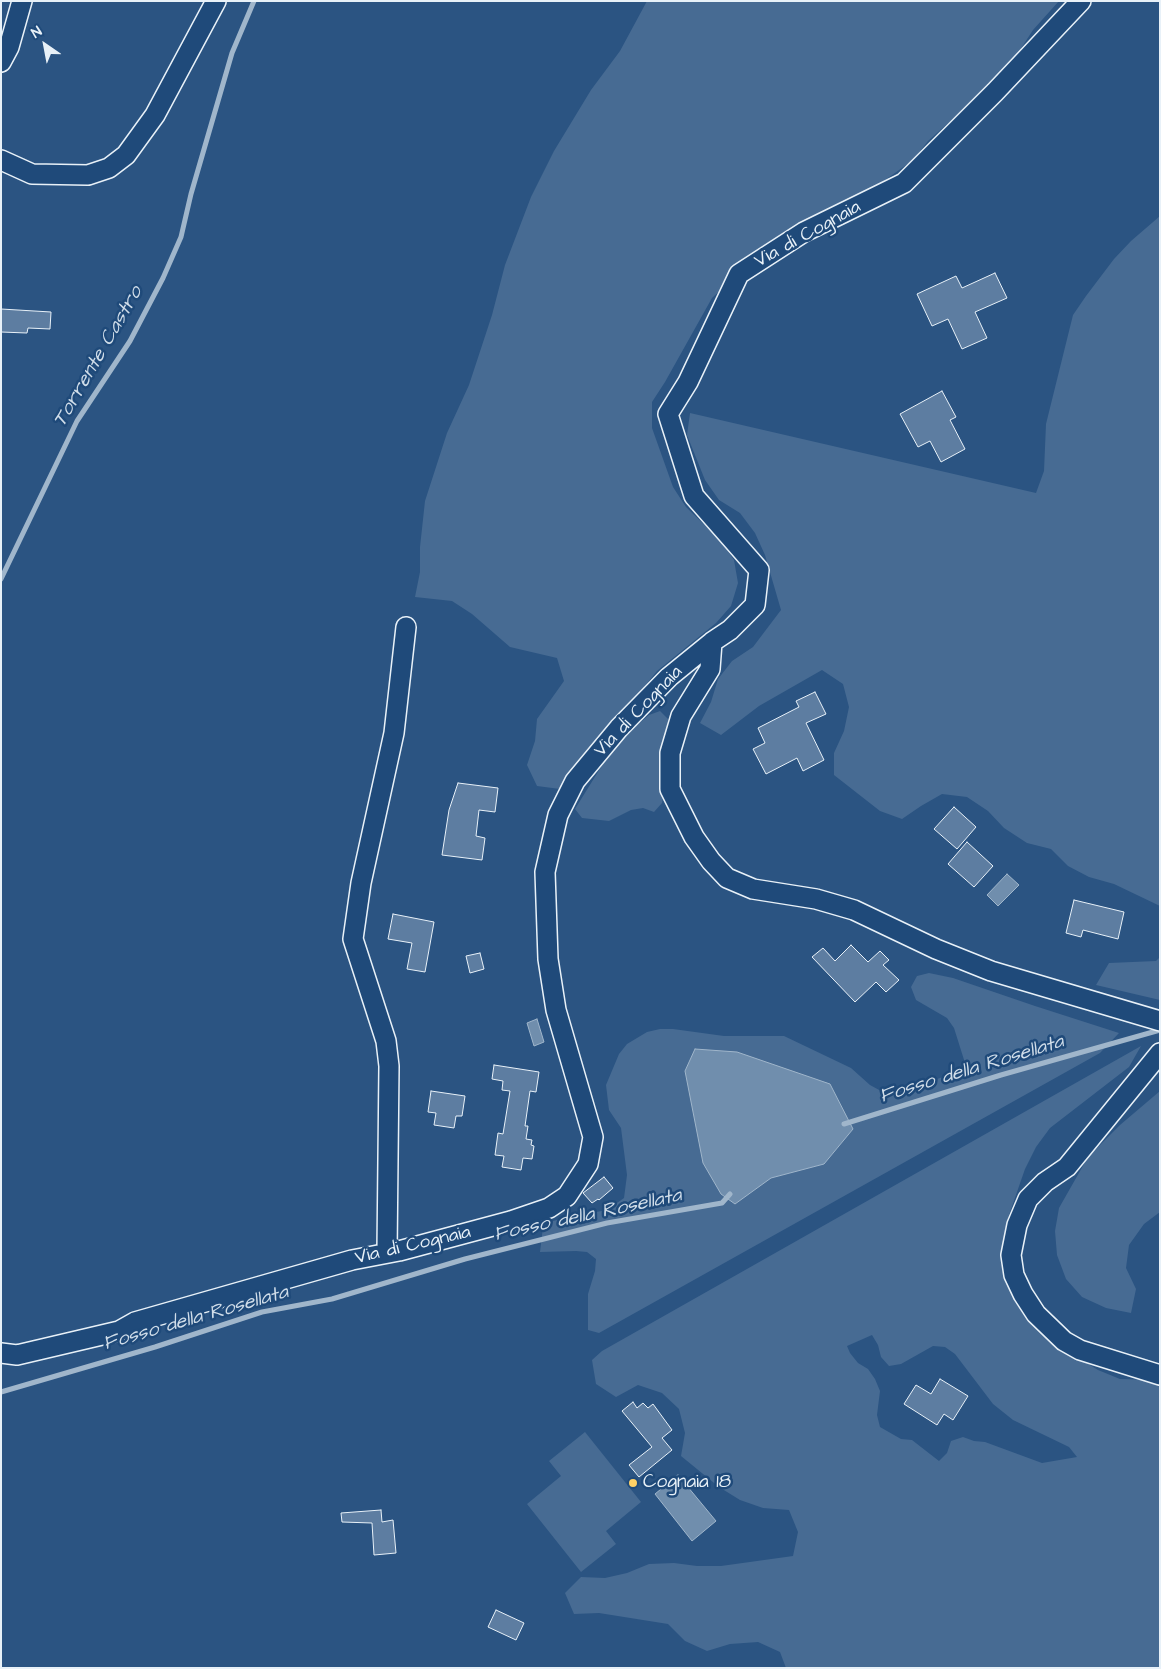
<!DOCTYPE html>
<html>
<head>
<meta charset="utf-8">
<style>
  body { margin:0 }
  #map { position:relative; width:1161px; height:1669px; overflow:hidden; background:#2b5482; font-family:"Architects Daughter",sans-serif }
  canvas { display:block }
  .frame { position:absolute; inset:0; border:2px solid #e8f1f8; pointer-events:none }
  .north { position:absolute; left:20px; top:20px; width:50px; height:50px; -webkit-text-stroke:4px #1f4a7a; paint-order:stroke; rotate:327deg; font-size:14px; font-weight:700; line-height:20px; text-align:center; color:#e8f1f8 }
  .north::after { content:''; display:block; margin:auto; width:18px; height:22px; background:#e8f1f8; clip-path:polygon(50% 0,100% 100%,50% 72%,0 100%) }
</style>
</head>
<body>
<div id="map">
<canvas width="1161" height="1669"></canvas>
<div class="frame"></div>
<div class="north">N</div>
</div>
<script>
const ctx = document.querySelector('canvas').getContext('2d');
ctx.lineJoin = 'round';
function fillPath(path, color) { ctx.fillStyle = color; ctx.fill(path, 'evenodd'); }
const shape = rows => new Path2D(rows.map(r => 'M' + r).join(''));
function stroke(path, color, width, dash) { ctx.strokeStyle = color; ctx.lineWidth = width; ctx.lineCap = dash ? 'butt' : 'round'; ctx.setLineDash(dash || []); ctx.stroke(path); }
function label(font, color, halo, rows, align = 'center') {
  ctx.font = font + ' "Architects Daughter",sans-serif'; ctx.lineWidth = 5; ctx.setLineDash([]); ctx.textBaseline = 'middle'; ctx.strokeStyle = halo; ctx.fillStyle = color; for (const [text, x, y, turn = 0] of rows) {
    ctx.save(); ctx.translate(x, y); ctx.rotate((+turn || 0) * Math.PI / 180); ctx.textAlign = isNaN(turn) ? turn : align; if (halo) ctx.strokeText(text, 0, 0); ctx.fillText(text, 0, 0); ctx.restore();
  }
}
const green = shape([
  [647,1,1059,1,1033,30,1007,70,928,141,913,160,853,203,747,266,712,298,665,382,652,402,652,428,673,487,686,507,720,540,734,560,738,583,731,606,716,623,657,671,623,713,589,748,560,789,537,786,527,765,535,741,537,719,564,681,557,658,510,647,472,614,452,601,415,597,420,572,420,547,425,501,447,433,469,385,492,315,505,265,531,197,554,151,591,90,620,51],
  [1160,216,1160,906,1114,884,1089,877,1068,866,1051,849,1027,843,1004,828,988,811,967,797,942,794,921,806,902,819,880,811,834,775,834,753,844,731,849,707,843,684,822,670,759,706,721,735,700,723,711,702,718,679,732,661,753,647,781,610,765,555,755,533,740,513,719,500,705,480,687,435,690,413,1036,493,1044,471,1046,424,1073,315,1086,296,1114,259,1131,241],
  [660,711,668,719,664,791,662,803,654,812,643,808,631,810,609,821,582,818,575,809,614,746,623,737,649,715],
  [1160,957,1160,1000,1096,985,1109,963,1156,961],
  [929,973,953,978,1035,1006,1119,1033,1100,1053,599,1333,588,1330,588,1294,595,1271,596,1259,587,1252,576,1251,540,1252,543,1227,553,1221,569,1217,607,1210,624,1198,627,1175,621,1128,609,1110,606,1085,619,1054,627,1044,647,1032,660,1029,673,1029,724,1036,784,1036,851,1068,870,1085,881,1091,893,1091,932,1081,956,1072,965,1063,954,1028,947,1018,916,1000,911,987,917,976],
  [853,1129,824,1164,771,1178],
  [1141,1046,1129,1067,1050,1128,1036,1147,1025,1169,1009,1215,1004,1262,1077,1357,1098,1370,1120,1379,1160,1380,1160,1668,786,1668,780,1652,758,1642,730,1644,707,1651,685,1641,668,1624,599,1613,574,1614,565,1593,581,1577,605,1578,627,1573,649,1564,674,1563,697,1566,721,1566,793,1556,798,1532,789,1510,763,1508,740,1500,719,1487,681,1456,685,1433,679,1409,662,1393,638,1385,616,1397,596,1384,592,1360,602,1351],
  [872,1335,878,1345,881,1357,889,1366,901,1364,933,1346,945,1347,955,1354,993,1404,1013,1420,1069,1447,1077,1457,1042,1463,985,1442,974,1441,963,1437,951,1441,947,1453,939,1461,912,1440,901,1439,880,1427,877,1415,880,1391,875,1379,868,1369,858,1363,850,1353,847,1346],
  [1160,1091,1160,1212,1144,1224,1129,1245,1126,1268,1136,1289,1131,1313,1106,1308,1082,1297,1066,1279,1057,1255,1055,1231,1059,1208,1088,1157,1120,1125],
  [585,1432,641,1502,606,1531,616,1544,581,1572,527,1504,561,1476,549,1461]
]);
const water = shape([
  [1007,874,1019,885,998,906,987,895,1007,874],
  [537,1019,544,1042,534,1046,527,1023,537,1019],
  [695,1049,737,1052,830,1084,853,1129,824,1164,771,1178,735,1204,721,1194,703,1163,685,1071,695,1049],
  [678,1475,716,1521,692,1541,655,1494,678,1475]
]);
const stream = shape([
  [1,579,77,421,130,341,163,278,181,237,191,194,232,53,254,1],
  [844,1124,1001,1075,1160,1030],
  [1,1392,155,1347,262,1312,332,1299,465,1259,607,1223,722,1203,730,1194]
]);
const building = shape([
  [995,273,1007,298,975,312,987,338,962,349,948,319,932,326,917,294,956,276,962,288,995,273],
  [1,309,51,312,50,329,28,328,27,333,1,332,1,309],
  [942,391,956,417,950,420,965,449,941,462,930,441,918,447,900,414,942,391],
  [815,692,826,714,806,723,824,760,803,771,797,758,766,774,753,749,765,743,758,728,799,707,796,701,815,692],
  [458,783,498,788,495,812,479,810,476,836,485,838,482,860,442,855,449,810,458,783],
  [954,807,976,827,957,849,934,829,954,807],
  [967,842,993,866,974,887,948,864,967,842],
  [1074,900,1124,912,1118,939,1083,930,1081,937,1066,933,1074,900],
  [393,914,434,922,425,972,407,969,412,943,388,939,393,914],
  [851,945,868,962,880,951,889,960,883,965,899,980,886,992,876,982,855,1002,812,957,823,948,835,961,851,945],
  [480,953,484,969,470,973,466,956,480,953],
  [494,1065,539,1072,536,1092,530,1091,525,1126,528,1126,526,1139,532,1140,531,1145,534,1146,532,1159,523,1158,521,1170,502,1167,504,1156,495,1155,498,1133,503,1134,510,1091,502,1090,503,1081,492,1079,494,1065],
  [431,1091,465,1096,462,1116,456,1116,454,1128,434,1125,436,1113,428,1112,431,1091],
  [604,1177,613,1188,599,1200,598,1199,592,1203,583,1193,604,1177],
  [940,1379,968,1396,953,1420,944,1414,937,1425,904,1404,916,1385,931,1394,940,1379],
  [633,1402,637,1408,643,1403,648,1408,653,1404,672,1430,662,1438,672,1450,639,1477,629,1465,652,1447,622,1411,633,1402],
  [381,1510,382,1522,393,1520,396,1553,374,1555,372,1523,342,1522,341,1513,381,1510],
  [496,1610,524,1623,516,1640,488,1627,496,1610]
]);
const minor = shape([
  [1,62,9,47,22,1],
  [1,160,32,174,88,175,109,168,126,155,155,115,216,1],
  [712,642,710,669,681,716,670,753,670,789,694,837,711,861,727,878,753,889,816,899,854,910,936,949,991,971,1160,1021],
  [1160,1053,1067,1167,1045,1182,1028,1199,1017,1225,1011,1255,1014,1275,1023,1294,1036,1314,1064,1341,1080,1350,1160,1375],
  [387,1252,389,1066,386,1041,353,939,361,883,394,733,406,627],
  [1,1353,17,1355,119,1331,135,1322,352,1260,399,1251,511,1221,549,1208,567,1196,588,1164,593,1137,556,1010,548,959,545,872,558,815,575,781,619,728,669,677,712,642,730,630,755,605,759,570,694,496,668,414,688,382,739,274,804,232,904,183,995,92,1081,1]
]);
const markers = [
  [633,1483,5,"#ffd166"]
];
const streetNames = [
  ["Via di Cognaia",808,235,-29],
  ["Via di Cognaia",639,712,-46],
  ["Via di Cognaia",413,1246,-13]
];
const poiNames = [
  ["Cognaia 18",643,1483]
];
const waterNames = [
  ["Torrente Castro",99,357,-60],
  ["Fosso della Rosellata",972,1070,-17],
  ["Fosso della Rosellata",588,1216,-12],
  ["Fosso della Rosellata",196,1319,-16]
];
fillPath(green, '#476b93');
fillPath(water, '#708ead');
stroke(water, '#a0b6cb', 1);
stroke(stream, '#a0b6cb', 5);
fillPath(building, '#5d7da1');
stroke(building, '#e8f1f8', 1);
stroke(minor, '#e8f1f8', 22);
stroke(minor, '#1f4a7a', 19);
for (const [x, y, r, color] of markers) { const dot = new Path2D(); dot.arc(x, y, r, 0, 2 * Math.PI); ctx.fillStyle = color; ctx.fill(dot); stroke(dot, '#1f4a7a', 2); }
label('19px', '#e8f1f8', '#1f4a7a', streetNames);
label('19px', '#e8f1f8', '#1f4a7a', poiNames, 'left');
label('italic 20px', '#d0dde9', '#1f4a7a', waterNames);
</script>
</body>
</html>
